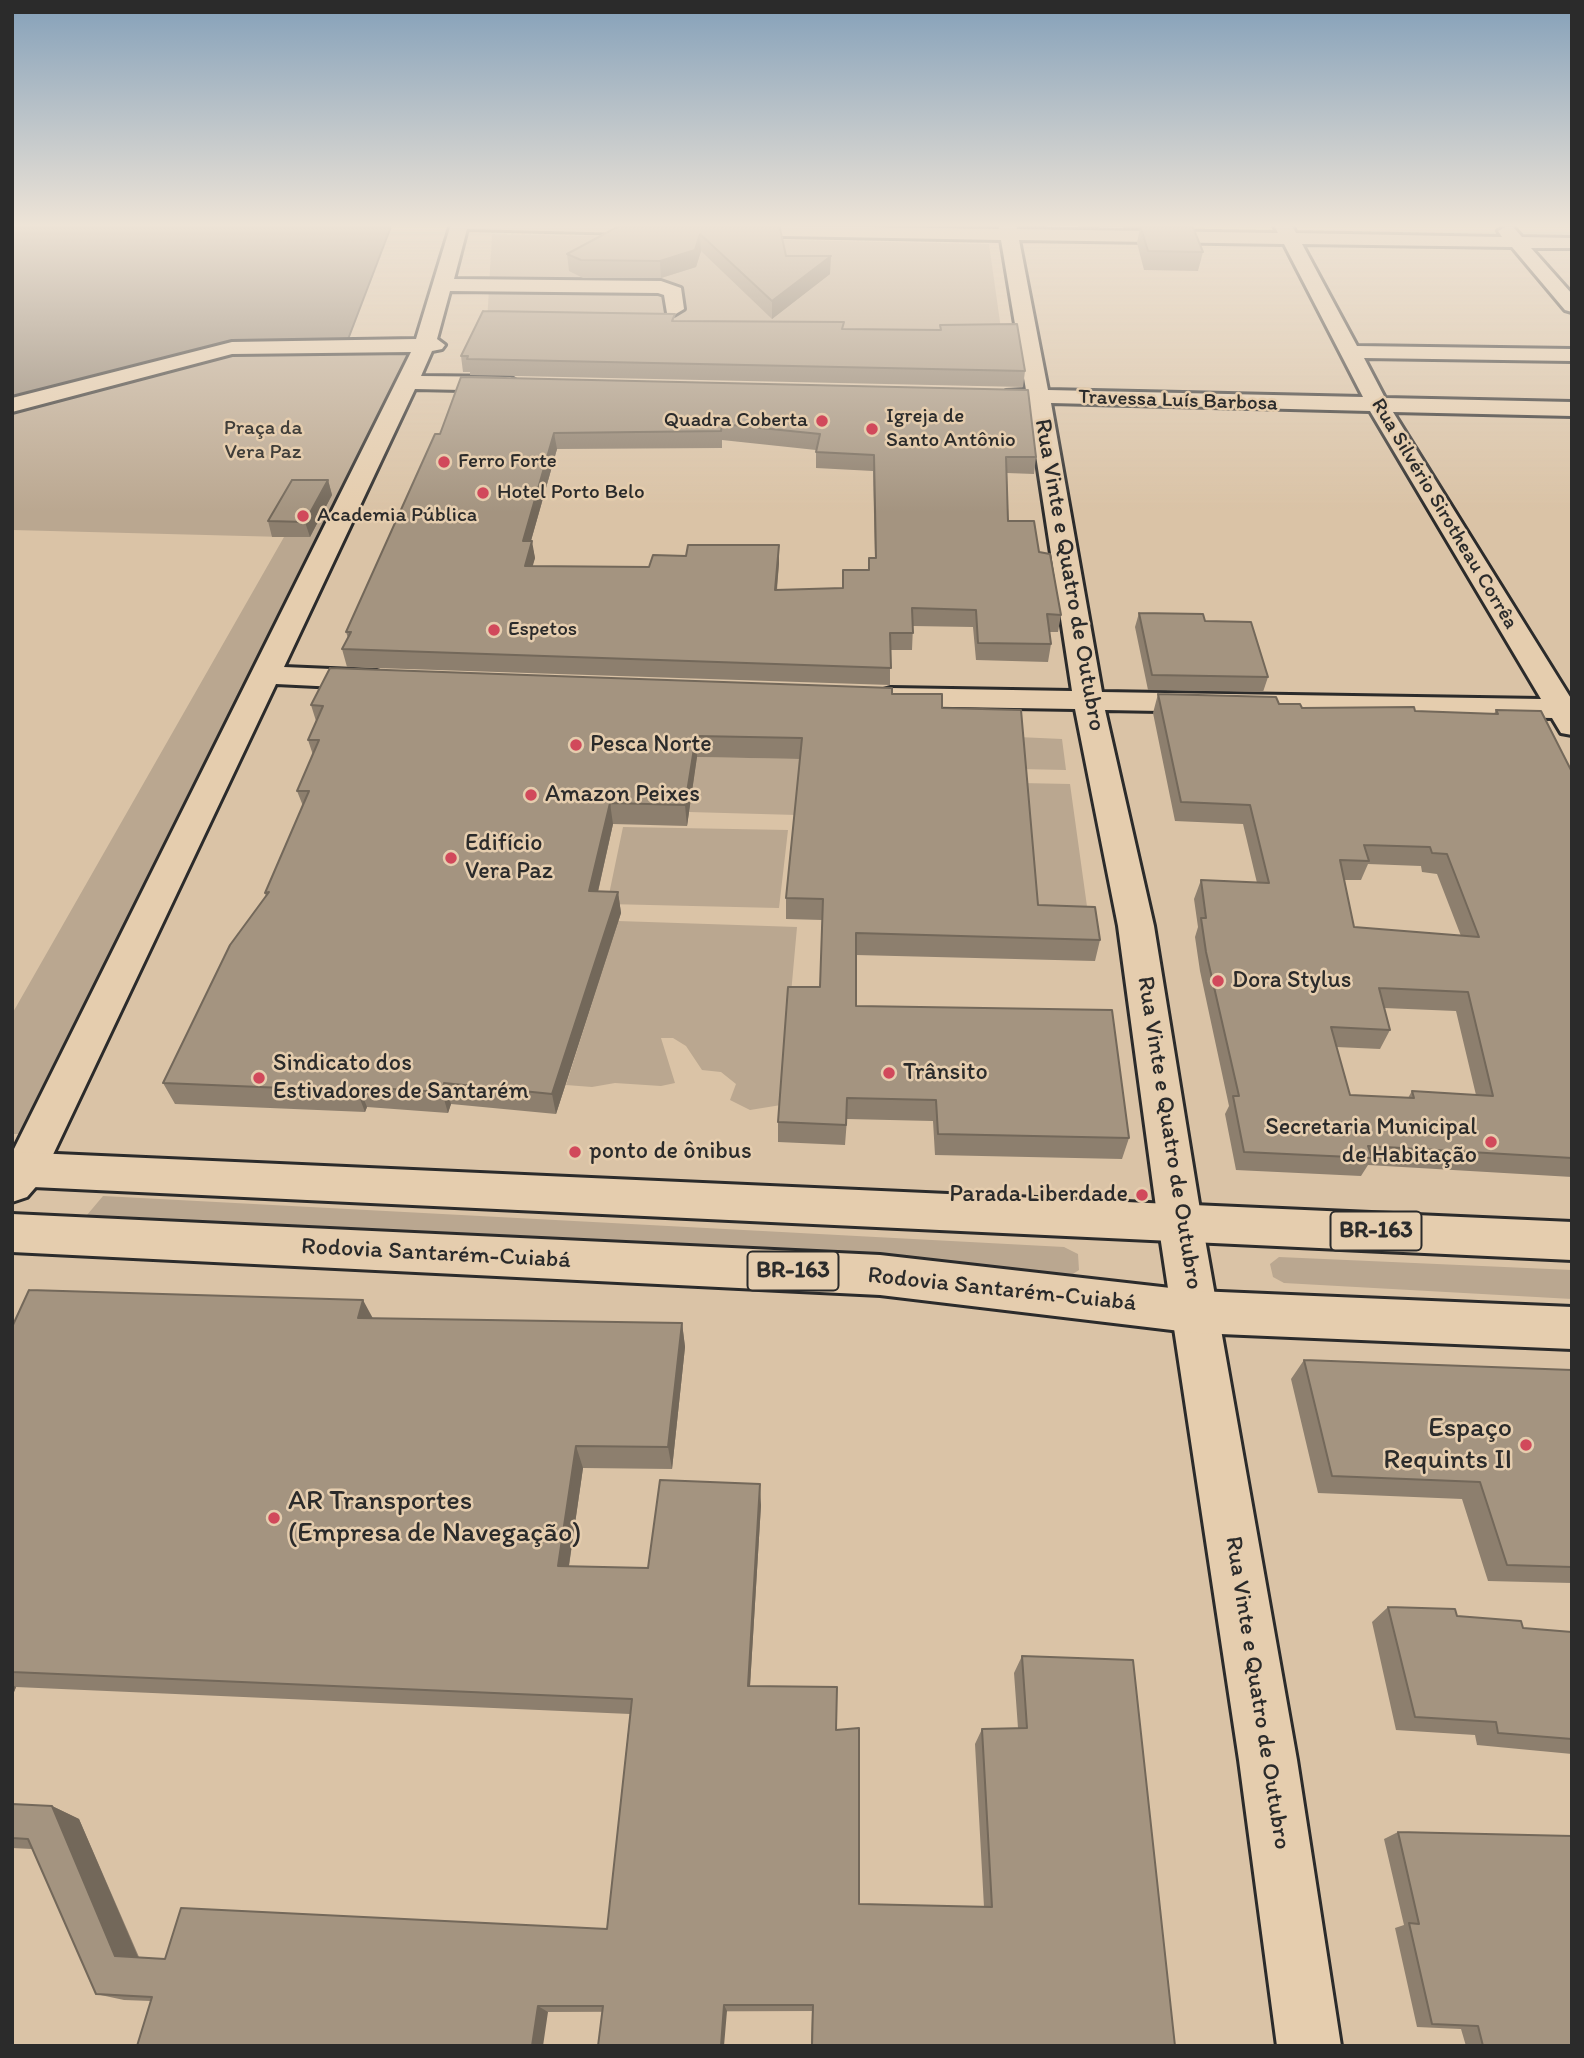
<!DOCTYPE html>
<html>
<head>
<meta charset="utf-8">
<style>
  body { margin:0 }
  #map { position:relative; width:1584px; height:2058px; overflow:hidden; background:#dac3a6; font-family:Itim,sans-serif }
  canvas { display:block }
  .frame { position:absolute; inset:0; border:14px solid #2b2b2b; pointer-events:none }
</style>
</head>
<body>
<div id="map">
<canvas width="1584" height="2058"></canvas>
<div class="frame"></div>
</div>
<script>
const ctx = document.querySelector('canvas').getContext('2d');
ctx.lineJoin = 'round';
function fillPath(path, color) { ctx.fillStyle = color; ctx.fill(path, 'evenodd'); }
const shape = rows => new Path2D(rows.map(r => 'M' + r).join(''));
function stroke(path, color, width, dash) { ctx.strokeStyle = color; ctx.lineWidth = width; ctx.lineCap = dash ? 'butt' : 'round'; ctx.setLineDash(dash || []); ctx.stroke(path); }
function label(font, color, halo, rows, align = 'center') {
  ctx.font = font + ' Itim,sans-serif'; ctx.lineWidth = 5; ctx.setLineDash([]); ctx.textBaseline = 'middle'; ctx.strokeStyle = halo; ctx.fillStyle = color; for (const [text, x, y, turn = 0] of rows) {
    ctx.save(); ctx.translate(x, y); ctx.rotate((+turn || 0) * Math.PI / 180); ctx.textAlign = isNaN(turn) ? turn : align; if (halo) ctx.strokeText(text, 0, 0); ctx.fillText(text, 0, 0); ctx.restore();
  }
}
const green = shape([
  [492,234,989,244,1002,336,487,323],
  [418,341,24,1134,12,1134,12,1014,284,537,12,530,12,403,235,345],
  [1018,737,1062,739,1066,770,1020,769],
  [697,757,802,759,797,815,689,812],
  [1021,783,1070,784,1090,928,1034,926],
  [623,827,788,830,779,908,607,904],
  [618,921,797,927,781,1105,750,1110,730,1100,736,1084,721,1072,702,1070,686,1046,673,1038,661,1038,675,1083,661,1086,615,1083,592,1087,566,1085],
  [103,1196,1064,1247,1078,1254,1079,1270,1067,1278,92,1223,87,1215],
  [1279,1257,1572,1270,1572,1299,1284,1283,1273,1277,1270,1264]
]);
const water = shape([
  [12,224,392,224,347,342,235,345,12,403,12,224]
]);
const minor = shape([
  [451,224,673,225,676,229,667,234,467,229,454,279,661,281,681,288,684,309,674,315,667,313,664,295,658,293,450,291,437,339,445,345,442,349,432,351,421,376,510,377,521,384,510,391,415,389,284,667,377,671,387,674,392,680,387,686,377,689,276,684,40,1182,27,1197,12,1202,12,1153,411,352,232,354,12,412,12,398,232,342,416,339,451,224],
  [998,224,1016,224,1017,229,1278,233,1273,224,1291,224,1296,233,1502,237,1498,231,1507,226,1513,227,1522,237,1572,238,1572,248,1531,248,1572,294,1572,312,1565,310,1512,247,1302,244,1357,346,1572,349,1572,361,1364,358,1385,398,1572,402,1572,416,1393,412,1572,700,1572,735,1561,733,1552,718,1105,710,1154,926,1202,1222,1297,1760,1341,2046,1277,2046,1239,1760,1158,1222,1118,926,1075,709,891,706,880,703,876,697,880,691,891,688,1072,691,1028,403,1006,401,1003,396,1006,391,1026,390,1001,240,727,235,718,230,727,225,999,229,998,224],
  [1019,240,1284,244,1363,397,1048,390,1019,240],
  [1051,403,1370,411,1541,699,1102,692,1051,403]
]);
const highway = shape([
  [12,1152,1572,1222,1572,1260,12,1186,12,1152],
  [12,1214,880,1255,1197,1291,1572,1307,1572,1349,1197,1333,880,1295,12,1252,12,1214]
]);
const wall = shape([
  [623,224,779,224,786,256,830,274,772,319,701,251,696,267,661,278,583,278,569,271,567,254],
  [920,224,956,224,956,225],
  [1057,224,1243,224,1243,226,1192,226,1203,252,1198,271,1144,270,1137,243,1140,228,1057,226],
  [675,321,844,329,940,330,940,325,1025,371,1023,387,470,375,470,372,463,372,461,356],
  [461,377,1036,457,1034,474,1007,473,1008,521,1039,552,1061,615,1058,632,1049,632,1051,644,1048,662,976,660,973,627,913,626,912,650,890,650,890,685,347,667,342,649,348,638,346,632,440,434],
  [722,440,816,450,816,468,873,471,875,558,869,570,843,570,842,588,777,590,779,563,649,567,532,566,535,558,531,541,557,449,722,448],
  [328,480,332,495,310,537,272,537,268,521],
  [1139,613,1205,621,1268,677,1263,692,1148,690,1135,627],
  [892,694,942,708,1038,905,1100,940,1095,961,856,955,856,1006,1129,1138,1122,1159,935,1155,933,1121,847,1119,845,1145,778,1142,778,1122,820,987,822,920,786,919,786,898,800,759,697,757,687,826,613,824,598,892,618,892,621,913,556,1114,451,1104,448,1113,367,1107,365,1112,175,1104,163,1083,266,897,265,893,303,806,297,791,313,755,308,740,316,721,311,705],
  [1158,694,1279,704,1302,708,1494,714,1496,710,1572,772,1572,1177,1368,1165,1361,1176,1236,1170,1225,1114,1229,1106,1200,971,1195,937,1198,927,1194,899,1201,880,1257,883,1243,824,1175,821,1153,713],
  [1368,864,1421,866,1422,872,1437,874,1461,936,1354,927,1344,880,1361,880],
  [1384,1008,1456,1011,1476,1095,1412,1091,1408,1098,1350,1095,1336,1047,1380,1049,1390,1030],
  [373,1318,682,1323,685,1347,672,1469,583,1468,569,1566,648,1568,761,1505,750,1686,836,1730,859,1904,984,1907,975,1744,982,1729,1018,1728,1014,1673,1022,1656,1175,2046,811,2046,812,2011,548,2012,151,2001,124,2000,96,1994,32,1849,12,1848,12,1804,52,1806,79,1819,139,1957,165,1959,607,1929,630,1714,16,1687,12,1697,12,1327],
  [1304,1360,1572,1370,1572,1583,1488,1581,1462,1499,1318,1493,1291,1379],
  [1388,1607,1457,1616,1523,1628,1572,1632,1572,1754,1477,1745,1475,1735,1396,1730,1372,1622],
  [1398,1832,1572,2046,1466,2046,1461,2029,1417,2027,1395,1928,1404,1925,1384,1839]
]);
const shadedWall = shape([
  [700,234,701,251,696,267,661,278,660,261],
  [831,256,830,274,772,319,772,301],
  [554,433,557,449,526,558,523,541],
  [328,480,332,495,310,537,305,522],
  [532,541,535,558,528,583,525,566],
  [779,545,779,563,775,607,775,590],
  [696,736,697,757,687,826,685,805],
  [610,803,613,824,593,913,589,891],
  [618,892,621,913,556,1114,552,1094],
  [444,1083,451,1104,448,1113,442,1092],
  [359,1087,367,1107,365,1112,357,1091],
  [363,1300,376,1324,358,1318],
  [682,1323,685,1347,672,1469,668,1447],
  [576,1446,583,1468,566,1585,558,1566],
  [760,1484,761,1505,749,1702,748,1686],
  [12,1685,16,1687,12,1697],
  [52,1806,79,1819,141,1964,115,1956],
  [724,2005,727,2011,724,2046,721,2046],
  [538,2006,548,2012,543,2046,532,2046]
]);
const building = shape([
  [623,224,779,224,786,256,831,256,772,301,700,234,695,250,660,261,581,260,567,254,623,224],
  [1140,225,1192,225,1203,252,1148,251,1140,225],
  [483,311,675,314,672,321,844,322,842,329,941,330,940,325,1017,324,1025,371,467,359,468,356,461,356,483,311],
  [461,377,1028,390,1036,457,1006,457,1008,521,1034,521,1039,552,1050,554,1061,615,1047,614,1051,644,978,643,976,610,912,608,913,633,890,633,891,668,342,649,351,632,346,632,435,434,440,434,461,377],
  [722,424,820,434,816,452,874,455,876,558,869,558,869,570,843,570,843,588,775,590,779,545,688,545,686,556,653,555,649,567,525,566,532,541,523,541,554,433,721,431,722,424],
  [292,480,328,480,305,522,268,521,292,480],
  [1139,613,1203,614,1205,621,1251,622,1268,677,1152,675,1139,613],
  [330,668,892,688,892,694,942,694,942,708,1021,710,1038,905,1095,907,1100,940,856,933,856,1006,1112,1010,1129,1138,938,1134,936,1100,847,1098,846,1125,778,1122,788,987,820,987,823,899,786,898,802,738,696,736,685,805,610,803,589,891,618,892,552,1094,444,1083,442,1092,359,1087,357,1091,163,1083,230,945,269,892,265,893,309,791,297,791,319,740,308,740,323,706,311,705,330,668],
  [1158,694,1276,697,1279,704,1300,704,1302,708,1414,707,1415,711,1498,714,1496,710,1541,711,1572,772,1572,1158,1368,1146,1372,1158,1244,1152,1233,1096,1239,1096,1206,952,1201,918,1206,918,1201,880,1269,883,1250,805,1181,802,1158,694],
  [1364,845,1430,847,1432,853,1447,854,1479,937,1354,927,1340,860,1369,861,1364,845],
  [1379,988,1468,992,1493,1096,1412,1091,1414,1098,1350,1095,1331,1027,1390,1030,1379,988],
  [29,1290,363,1300,358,1318,682,1323,668,1447,576,1446,558,1566,648,1568,660,1480,760,1484,748,1686,837,1687,836,1730,859,1728,859,1904,992,1907,982,1729,1027,1728,1022,1656,1133,1660,1175,2046,812,2046,813,2005,724,2005,721,2046,598,2046,603,2006,538,2006,532,2046,137,2046,152,1997,96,1994,28,1839,12,1838,12,1804,52,1806,115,1956,165,1959,181,1908,607,1929,632,1699,12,1672,12,1327,29,1290],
  [1304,1360,1572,1370,1572,1567,1507,1565,1480,1482,1332,1476,1304,1360],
  [1388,1607,1455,1609,1457,1616,1521,1621,1523,1628,1572,1632,1572,1739,1498,1733,1496,1722,1415,1717,1388,1607],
  [1398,1832,1572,1836,1572,2046,1483,2046,1478,2026,1432,2024,1409,1923,1419,1924,1398,1832]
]);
const markers = [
  [822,421,7,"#d1495b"],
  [872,429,7,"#d1495b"],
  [444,462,7,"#d1495b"],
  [483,493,7,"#d1495b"],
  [303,516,7,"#d1495b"],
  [494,630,7,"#d1495b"],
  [576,745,7,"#d1495b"],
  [531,795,7,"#d1495b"],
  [451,858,7,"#d1495b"],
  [1218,981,7,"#d1495b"],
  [889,1073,7,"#d1495b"],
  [259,1078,7,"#d1495b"],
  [1491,1142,7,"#d1495b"],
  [575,1152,7,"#d1495b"],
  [1142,1195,7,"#d1495b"],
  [1526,1445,7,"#d1495b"],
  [274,1518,7,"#d1495b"]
];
const farStreetnames = [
  ["Travessa Luís Barbosa",1178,401,2],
  ["Rua Silvério Sirotheau Corrêa",1444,514,59]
];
const farPoinames = [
  ["Igreja de",886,417],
  ["Santo Antônio",886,441],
  ["Quadra Coberta",808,421,"right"],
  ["Ferro Forte",458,462],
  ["Hotel Porto Belo",497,493],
  ["Academia Pública",317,516],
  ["Espetos",508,630]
];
const farParknames = [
  ["Praça da",263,429],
  ["Vera Paz",263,453]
];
const shields = [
  [1376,1231,91],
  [793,1271,91]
];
const shieldNames = [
  ["BR-163",1376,1231],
  ["BR-163",793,1271]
];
const streetNames = [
  ["Rua Vinte e Quatro de Outubro",1069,575,80],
  ["Rua Vinte e Quatro de Outubro",1169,1133,81],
  ["Rodovia Santarém-Cuiabá",436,1254,3],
  ["Rodovia Santarém-Cuiabá",1002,1290,6],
  ["Rua Vinte e Quatro de Outubro",1257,1693,81]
];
const poiNames = [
  ["Pesca Norte",590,745],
  ["Amazon Peixes",545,795],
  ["Edifício",465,844],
  ["Vera Paz",465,872],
  ["Dora Stylus",1232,981],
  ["Sindicato dos",273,1064],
  ["Estivadores de Santarém",273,1092],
  ["Trânsito",903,1073],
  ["Secretaria Municipal",1477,1128,"right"],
  ["de Habitação",1477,1156,"right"],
  ["ponto de ônibus",589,1152],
  ["Parada Liberdade",1128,1195,"right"]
];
const nearPoinames = [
  ["Espaço",1512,1429],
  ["Requints II",1512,1461],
  ["AR Transportes",288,1502,"left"],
  ["(Empresa de Navegação)",288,1534,"left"]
];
fillPath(green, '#baa790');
fillPath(water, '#8f8272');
stroke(water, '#675f56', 2);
stroke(minor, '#2b2b2b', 6);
stroke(highway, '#2b2b2b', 6);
fillPath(minor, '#e5cdae');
fillPath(highway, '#e5cdae');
fillPath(wall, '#8d7f6e');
fillPath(shadedWall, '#73685a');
fillPath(building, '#a49480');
stroke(building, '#73685a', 2);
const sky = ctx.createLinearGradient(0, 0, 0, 512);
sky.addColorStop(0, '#84a0b9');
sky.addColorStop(0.44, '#eee4d7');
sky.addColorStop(1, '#eee4d700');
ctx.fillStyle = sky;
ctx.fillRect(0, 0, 1584, 512);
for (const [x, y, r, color] of markers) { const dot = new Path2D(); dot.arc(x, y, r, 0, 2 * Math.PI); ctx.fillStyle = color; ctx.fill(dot); stroke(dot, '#e5cdae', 2.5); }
label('21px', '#2b2b2b', '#e5cdae', farStreetnames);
label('21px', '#2b2b2b', '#e5cdae', farPoinames, 'left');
label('21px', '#403e3a', '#e5cdae', farParknames);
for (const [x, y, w] of shields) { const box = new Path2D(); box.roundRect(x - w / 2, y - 19.5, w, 39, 5); ctx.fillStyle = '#e5cdae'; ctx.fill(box); stroke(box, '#2b2b2b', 2); }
label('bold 23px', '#2b2b2b', null, shieldNames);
label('24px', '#2b2b2b', '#e5cdae', streetNames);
label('24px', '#2b2b2b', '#e5cdae', poiNames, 'left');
label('28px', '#2b2b2b', '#e5cdae', nearPoinames, 'right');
</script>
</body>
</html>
